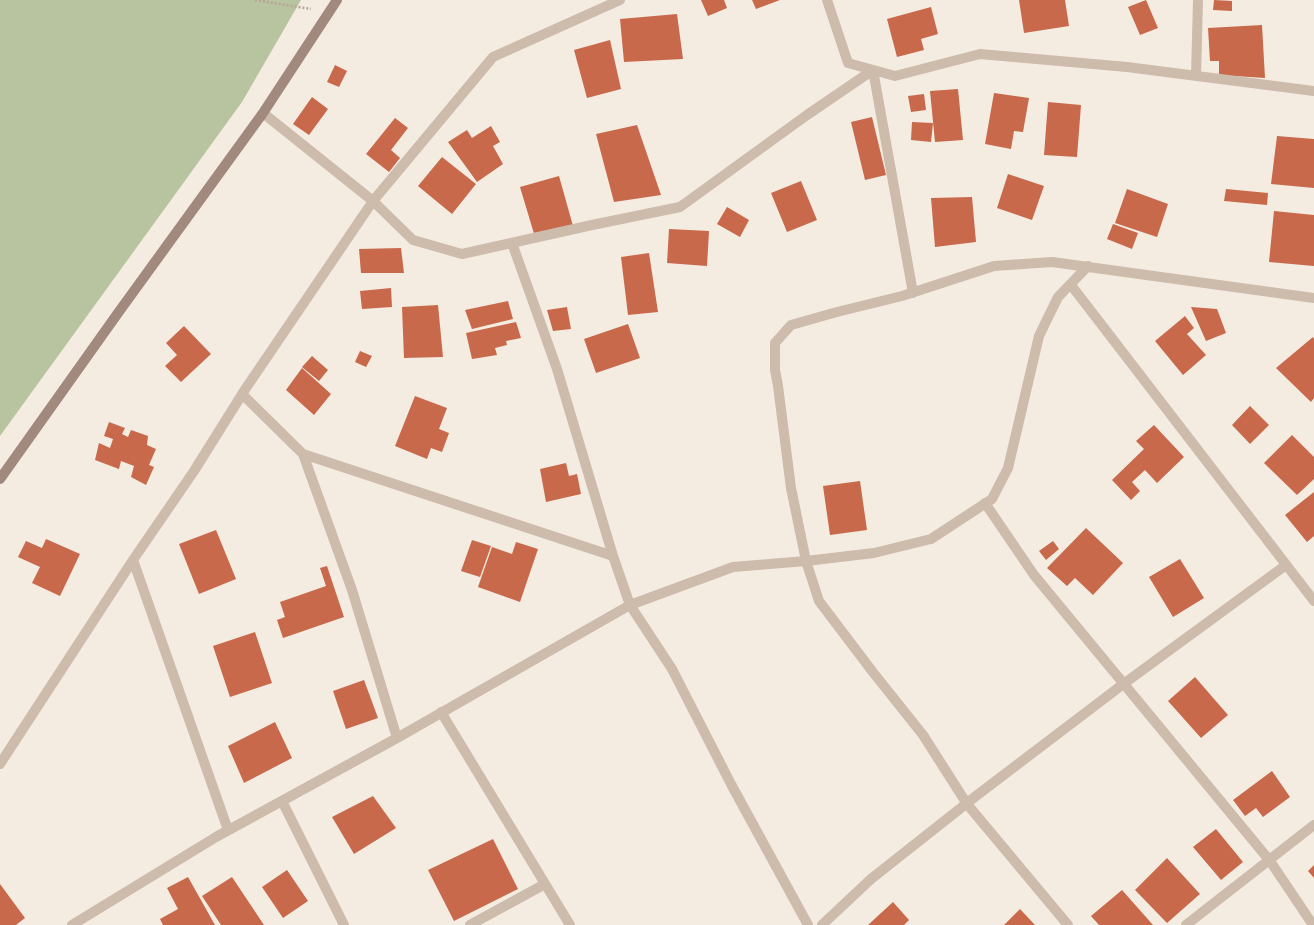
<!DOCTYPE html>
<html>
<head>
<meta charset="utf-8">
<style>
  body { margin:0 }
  canvas { display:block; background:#f4ebe1 }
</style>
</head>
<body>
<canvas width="1314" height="925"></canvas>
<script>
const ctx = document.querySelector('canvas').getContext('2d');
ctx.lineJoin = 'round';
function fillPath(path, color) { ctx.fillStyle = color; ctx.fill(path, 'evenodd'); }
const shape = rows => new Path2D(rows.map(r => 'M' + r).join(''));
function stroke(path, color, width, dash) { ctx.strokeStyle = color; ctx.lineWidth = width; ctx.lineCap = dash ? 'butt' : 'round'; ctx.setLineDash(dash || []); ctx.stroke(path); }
const green = shape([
  [0,0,301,0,242,102,0,436]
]);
const building = shape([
  [701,0,724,0,727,8,708,16],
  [752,0,780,0,756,9],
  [1019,0,1065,0,1069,26,1024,33],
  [1146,0,1158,28,1140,35,1128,7],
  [1214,0,1232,1,1232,11,1213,10],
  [931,7,938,34,921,39,924,50,897,57,887,19],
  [677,14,683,59,624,62,620,19],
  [1262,25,1265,78,1219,75,1219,61,1210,61,1208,28],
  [610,40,621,89,587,98,574,50],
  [335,65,347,71,339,87,327,82],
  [958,89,963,140,935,142,930,91],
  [994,93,1029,98,1023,132,1014,131,1011,149,985,144],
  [924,94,926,110,911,112,908,96],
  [312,97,328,109,309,135,293,124],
  [1048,102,1081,105,1077,157,1044,155],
  [872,117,886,175,865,180,851,122],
  [395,118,408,128,391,150,400,158,389,172,366,154],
  [912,122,933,123,931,142,911,140],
  [637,125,661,195,614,202,596,134],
  [491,126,500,142,493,146,503,164,477,182,448,142,467,130,472,138],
  [1277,136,1314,139,1314,188,1271,184],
  [442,157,476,184,452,214,418,186],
  [1008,174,1044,186,1032,220,997,208],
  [559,176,573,226,535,237,520,187],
  [801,181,817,220,787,232,771,193],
  [1127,189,1168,204,1157,237,1115,223],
  [1226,189,1268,193,1267,205,1224,201],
  [972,197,976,242,935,247,931,198],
  [727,207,749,220,740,237,717,224],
  [1274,211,1314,215,1314,266,1269,262],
  [1113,224,1138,233,1132,249,1107,239],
  [669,229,709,231,707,266,667,263],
  [401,248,404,273,361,273,359,249],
  [649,253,658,312,628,315,621,257],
  [391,288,392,307,362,309,360,291],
  [508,301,513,319,472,329,465,310],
  [438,305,443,357,404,358,402,307],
  [567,307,571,329,553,331,547,310],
  [1191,307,1217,309,1226,333,1206,341],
  [1185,316,1194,328,1187,334,1206,355,1183,375,1155,341],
  [516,322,521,338,506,341,507,345,495,348,497,355,472,359,466,333],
  [628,324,640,358,596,373,584,339],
  [184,326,211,354,181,382,165,366,177,355,166,343],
  [1313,337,1314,339,1314,398,1311,402,1276,368],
  [360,351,372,356,366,367,355,362],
  [312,356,328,370,319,381,302,367],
  [302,368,331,394,314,415,286,390],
  [415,396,447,408,439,429,449,433,442,452,431,448,427,459,395,446],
  [1250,406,1269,425,1250,444,1232,425],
  [109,422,125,428,122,434,128,437,131,430,148,436,147,445,156,449,149,465,154,467,146,485,131,477,134,466,121,461,119,469,95,460,99,443,110,448,113,439,104,436],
  [1154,425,1184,457,1157,483,1145,470,1132,482,1140,491,1131,500,1112,480,1144,449,1136,441],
  [1292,435,1314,457,1314,479,1297,495,1264,463],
  [566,463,569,476,577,474,581,494,546,502,540,469],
  [860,481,867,530,830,535,823,486],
  [1314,492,1314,536,1307,542,1285,515],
  [1086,528,1123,563,1093,595,1075,578,1067,586,1047,568],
  [216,530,236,579,199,594,179,544],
  [46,539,80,554,60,596,32,583,40,567,18,557,26,541,42,548],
  [472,540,491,546,480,577,461,571],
  [1053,541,1059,549,1046,560,1039,551],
  [516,542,538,549,520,602,478,587,492,547,512,554],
  [1180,559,1204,598,1173,617,1149,577],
  [327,566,344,617,283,638,277,620,285,617,280,602,326,586,320,568],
  [255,632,272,683,230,697,213,646],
  [1195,677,1228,715,1201,738,1168,701],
  [364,680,378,718,346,729,333,691],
  [275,722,292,758,244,783,228,746],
  [1272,771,1290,797,1263,817,1256,808,1245,816,1233,800],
  [373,796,396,828,354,854,332,817],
  [1216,829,1243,862,1221,880,1193,847],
  [493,839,518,889,454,921,428,870],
  [1167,858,1200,894,1167,923,1135,890],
  [1314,865,1314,878,1308,871],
  [287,870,308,901,283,918,262,887],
  [188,877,215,925,163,925,160,919,178,909,167,888],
  [232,877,264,925,221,925,202,896],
  [0,884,25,918,16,925,0,925],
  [1122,890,1153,925,1099,925,1091,916],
  [893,902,909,920,904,925,868,925],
  [1020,909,1035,925,1004,925]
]);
const path = shape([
  [255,0,311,9]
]);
const street = shape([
  [620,0,493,57,373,201,413,240,462,254,592,225,680,207,807,115,873,70,913,293],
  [827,0,848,63,895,76,980,54,1127,67,1314,91],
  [1196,76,1198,0],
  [512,243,557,369,613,556],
  [1071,285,1314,601],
  [242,394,303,454,613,556,630,605,672,669,732,786,808,925],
  [303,454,352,590,397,738],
  [985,503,1034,575,1270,861,1313,925],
  [133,560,228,830],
  [441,712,570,925],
  [0,764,133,560,194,471,246,388,373,201,263,113],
  [282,801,344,925],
  [72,925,216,837,397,738,630,605,733,567,806,561,874,553,931,539,992,499,1008,468,1039,336,1058,297,1088,266],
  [470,925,545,884],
  [822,925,871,879,976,796,1122,685,1286,565],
  [1068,925,967,804,923,735,872,671,819,601,806,561,791,488,778,386,775,370,775,343,791,325,837,312,902,296,994,266,1052,262,1314,298],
  [1186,925,1314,825]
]);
const secondary = shape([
  [0,479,118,313,263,113,337,0]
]);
fillPath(green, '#b8c4a0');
fillPath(building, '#c8694b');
stroke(path, '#b9a596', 2.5, [2, 2]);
stroke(street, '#cdbbac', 10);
stroke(secondary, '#a18a7d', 10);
</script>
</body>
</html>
